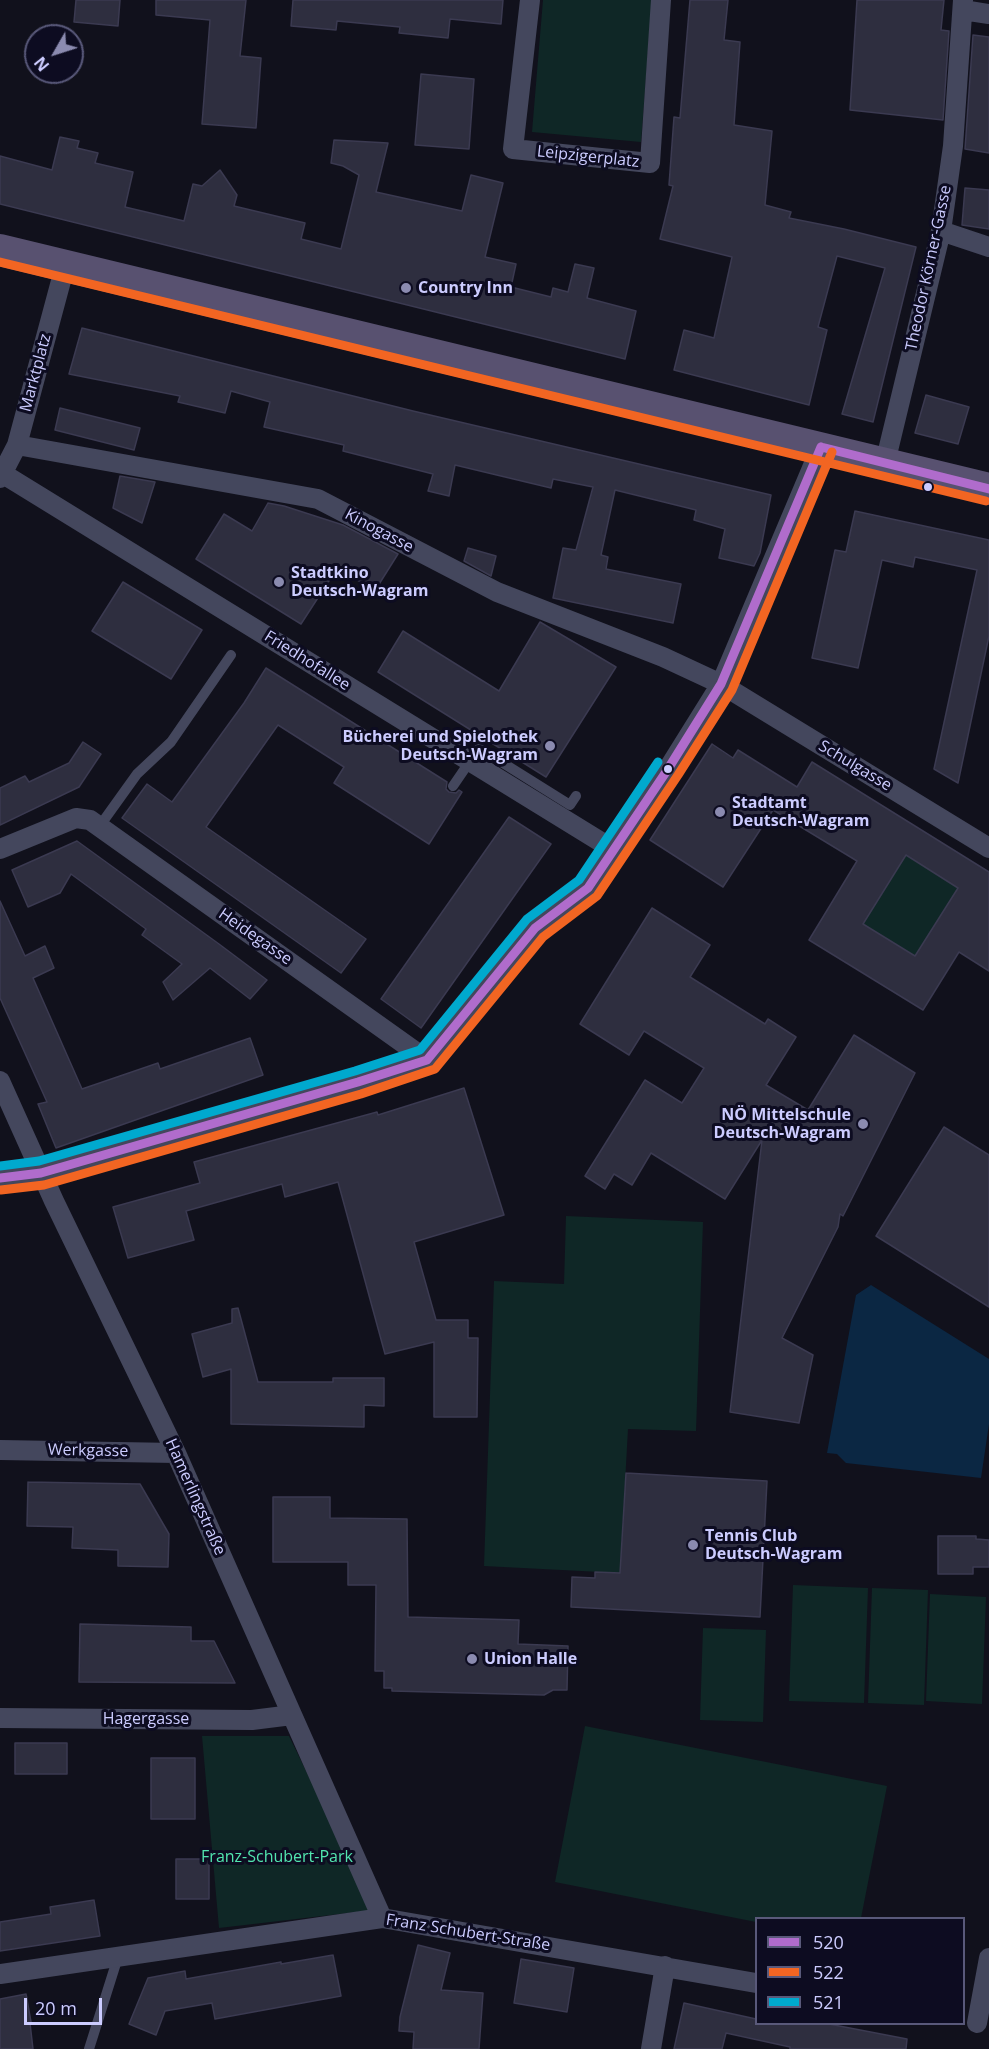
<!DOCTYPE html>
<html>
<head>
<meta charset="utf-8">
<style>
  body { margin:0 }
  #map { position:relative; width:989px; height:2049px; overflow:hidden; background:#11111c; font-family:"Open Sans",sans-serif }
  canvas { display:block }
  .legend { position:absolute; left:755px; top:1917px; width:210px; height:108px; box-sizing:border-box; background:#0d0c21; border:2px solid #59597a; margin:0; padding:8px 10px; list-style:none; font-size:18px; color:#ccf }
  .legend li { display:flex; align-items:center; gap:12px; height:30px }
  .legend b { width:30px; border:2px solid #59597a }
  .north { position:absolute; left:24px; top:24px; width:60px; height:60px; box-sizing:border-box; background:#0d0c21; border:2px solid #59597a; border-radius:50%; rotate:231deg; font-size:16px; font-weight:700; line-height:24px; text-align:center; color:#ccf }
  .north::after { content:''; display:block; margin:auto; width:21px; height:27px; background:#8b8bb0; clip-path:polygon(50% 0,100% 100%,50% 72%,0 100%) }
  .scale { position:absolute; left:24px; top:1998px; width:78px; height:27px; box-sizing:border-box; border:3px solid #ccf; border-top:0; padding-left:8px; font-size:18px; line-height:21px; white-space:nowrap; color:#ccf; -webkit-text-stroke:4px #0d0c21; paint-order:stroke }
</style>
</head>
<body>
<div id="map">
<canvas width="989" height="2049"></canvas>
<ul class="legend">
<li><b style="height:8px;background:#b06ccc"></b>520</li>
<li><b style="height:8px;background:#f26522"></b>522</li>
<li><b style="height:8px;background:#00a9ce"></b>521</li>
</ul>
<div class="north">N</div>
<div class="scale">20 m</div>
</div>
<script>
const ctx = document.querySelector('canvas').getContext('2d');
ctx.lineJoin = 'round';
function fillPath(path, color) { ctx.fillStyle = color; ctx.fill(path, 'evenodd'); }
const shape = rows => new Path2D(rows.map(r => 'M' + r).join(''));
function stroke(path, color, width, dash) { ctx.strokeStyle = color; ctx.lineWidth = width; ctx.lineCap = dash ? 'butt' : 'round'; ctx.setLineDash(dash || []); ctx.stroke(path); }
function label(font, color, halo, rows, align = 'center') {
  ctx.font = font + ' "Open Sans",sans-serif'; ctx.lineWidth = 6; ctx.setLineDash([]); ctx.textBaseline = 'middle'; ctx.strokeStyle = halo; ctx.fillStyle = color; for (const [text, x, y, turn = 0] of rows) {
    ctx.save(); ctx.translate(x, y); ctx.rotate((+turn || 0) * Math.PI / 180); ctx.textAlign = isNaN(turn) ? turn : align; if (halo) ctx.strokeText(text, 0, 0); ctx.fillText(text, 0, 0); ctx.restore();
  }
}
const green = shape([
  [543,0,652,0,641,142,532,132],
  [906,855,958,888,915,956,863,924],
  [566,1216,703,1222,696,1431,628,1429,620,1573,484,1566,494,1281,564,1284],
  [793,1585,868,1588,864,1703,789,1701],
  [872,1588,928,1590,924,1705,868,1703],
  [930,1594,986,1597,982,1704,926,1701],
  [703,1628,766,1630,763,1722,700,1720],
  [585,1726,887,1786,861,1918,756,1918,756,1922,555,1882],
  [202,1736,289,1736,374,1910,219,1928]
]);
const water = shape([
  [871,1285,989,1359,989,1424,981,1478,846,1463,837,1454,827,1453,856,1295]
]);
const building = shape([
  [76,0,120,0,118,26,74,22,76,0],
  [156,0,246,0,240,56,261,58,256,128,202,124,210,20,156,15,156,0],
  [293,0,503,0,501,24,450,19,448,38,399,33,400,27,337,21,336,30,291,26,293,0],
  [690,0,728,0,724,40,740,42,734,125,772,131,765,205,791,212,789,218,844,229,916,247,873,422,842,414,885,268,837,256,818,327,827,330,809,405,674,370,684,330,714,338,732,257,660,239,673,186,669,185,674,117,680,118,690,0],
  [857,0,944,0,941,30,949,31,943,120,850,110,857,0],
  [973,35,989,37,989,153,965,149,973,35],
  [421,74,474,79,469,149,415,145,421,74],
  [60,137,79,141,77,148,98,153,95,163,133,172,125,207,184,221,193,184,202,186,220,170,237,195,234,206,305,223,301,239,341,249,359,175,343,166,331,163,334,140,388,143,376,192,462,211,471,175,503,183,485,257,516,264,511,287,551,297,553,288,568,292,575,264,594,268,587,298,636,311,625,359,0,204,0,156,52,170,60,137],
  [965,188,989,190,989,229,962,225,965,188],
  [82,328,413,411,771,495,760,553,754,566,719,558,725,529,694,520,696,510,615,490,601,555,608,557,606,569,681,584,673,623,553,598,563,548,576,550,593,487,553,479,551,488,455,465,449,496,428,491,433,474,343,451,344,445,264,427,270,402,231,391,225,413,178,402,180,396,69,374,82,328],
  [926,395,969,407,958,444,915,433,926,395],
  [60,408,140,428,134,450,55,430,60,408],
  [120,476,155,482,142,523,113,508,120,476],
  [268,503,284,506,343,525,398,554,376,589,336,570,301,624,196,559,224,514,252,531,268,503],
  [855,511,989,540,989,636,958,783,934,769,977,570,915,557,913,567,882,560,858,668,812,658,835,550,846,552,855,511],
  [468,548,496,556,491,576,464,561,468,548],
  [123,582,202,630,171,679,92,631,123,582],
  [540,622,616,667,546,777,378,672,403,631,499,691,540,622],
  [266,668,447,782,446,789,449,792,456,793,459,790,462,792,429,844,334,783,344,767,278,725,206,827,366,939,341,973,122,818,147,784,172,802,244,703,266,668],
  [83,742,101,754,79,787,0,825,0,788,25,776,29,782,69,763,83,742],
  [712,744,733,758,738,750,797,787,812,762,989,872,989,971,959,952,923,1010,809,940,857,861,773,810,723,887,650,840,712,744],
  [906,855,958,888,915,956,863,924,906,855],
  [509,817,551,844,421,1028,381,999,509,817],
  [77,841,219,944,267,980,250,999,210,968,173,1000,163,982,182,964,142,935,146,929,71,874,60,893,28,907,12,870,77,841],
  [0,901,25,956,45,946,54,968,33,978,82,1089,158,1063,160,1069,250,1038,263,1075,56,1148,38,1104,47,1102,0,998,0,901],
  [652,908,710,945,690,977,765,1024,768,1019,796,1037,766,1085,808,1110,854,1035,915,1073,843,1216,840,1214,838,1227,782,1338,813,1355,799,1423,730,1412,762,1140,725,1199,651,1153,632,1185,614,1174,605,1189,585,1176,645,1080,682,1103,704,1068,644,1031,629,1055,580,1024,652,908],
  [464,1088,504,1215,414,1242,436,1320,468,1320,468,1338,478,1338,477,1417,434,1417,434,1342,385,1354,338,1182,285,1197,282,1184,186,1211,194,1240,128,1258,113,1207,200,1183,194,1162,377,1112,378,1115,464,1088],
  [944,1127,989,1155,989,1307,876,1236,944,1127],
  [238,1308,258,1382,333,1382,333,1378,384,1378,384,1406,364,1405,364,1427,231,1424,231,1369,203,1377,192,1334,232,1323,232,1309,238,1308],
  [626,1473,767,1481,760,1617,571,1607,572,1577,595,1578,595,1572,620,1573,626,1473],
  [28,1482,140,1484,169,1534,168,1567,118,1566,118,1550,72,1548,73,1527,27,1526,28,1482],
  [273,1497,330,1497,330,1518,407,1519,408,1617,519,1620,518,1644,568,1646,567,1690,553,1690,544,1695,392,1691,392,1688,384,1688,384,1671,375,1671,376,1585,348,1585,348,1562,273,1562,273,1497],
  [938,1536,976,1536,976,1539,989,1540,989,1567,973,1567,973,1574,938,1574,938,1536],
  [80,1624,191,1627,191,1641,214,1641,235,1683,79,1682,80,1624],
  [15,1743,67,1743,67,1774,15,1774,15,1743],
  [151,1758,195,1758,195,1819,151,1819,151,1758],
  [176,1859,209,1859,209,1899,176,1899,176,1859],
  [94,1900,100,1936,0,1951,0,1922,51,1914,50,1907,94,1900],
  [418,1945,450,1953,441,1990,483,1993,479,2049,413,2049,414,2032,399,2031,400,2017,418,1945],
  [333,1955,341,1996,215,2019,212,2003,165,2011,156,2035,129,2024,148,1978,185,1971,186,1979,281,1962,281,1964,333,1955],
  [521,1959,574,1968,567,2012,514,2003,521,1959],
  [26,1994,31,2022,30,2023,33,2049,0,2049,0,1999,26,1994],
  [684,2003,756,2019,756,2024,829,2024,907,2039,906,2049,790,2049,790,2047,726,2033,722,2049,674,2049,684,2003]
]);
const lane = shape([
  [453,786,479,748,570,805,576,796],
  [99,827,137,774,171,742,231,655],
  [89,2049,118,1957]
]);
const street = shape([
  [530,0,513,149,650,163,661,0],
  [963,10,989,14],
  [941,231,989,247],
  [17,445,318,499,497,592,663,657,721,684,989,848],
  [885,463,941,231,953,146,963,0],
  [0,472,614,850],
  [0,478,17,445,65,266],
  [0,849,76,818,90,820,427,1060],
  [0,1081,54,1201,176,1453,382,1918],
  [0,1178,41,1173,358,1082,427,1060,535,928,588,888,668,769,721,684,821,447],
  [0,1450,176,1453],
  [0,1718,252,1720,292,1715],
  [0,1974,382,1918,756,1983],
  [977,2023,989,1958],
  [651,2049,665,1966]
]);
const primary = shape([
  [0,250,989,489]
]);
const bus1 = shape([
  [821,447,989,489],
  [0,1178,41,1173,358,1082,427,1060,535,928,588,888,668,769,721,684,821,447]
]);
const bus2 = shape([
  [0,262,986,501],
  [1,1190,44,1185,361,1094,435,1069,543,937,597,896,678,775,732,690,832,452]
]);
const bus3 = shape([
  [0,1166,39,1161,355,1071,420,1050,527,919,579,880,658,762]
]);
const markers = [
  [406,288,6,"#8b8bb0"],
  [928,487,5,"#ccf"],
  [279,582,6,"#8b8bb0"],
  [550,746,6,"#8b8bb0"],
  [668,769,5,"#ccf"],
  [720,812,6,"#8b8bb0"],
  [863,1124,6,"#8b8bb0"],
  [693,1545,6,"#8b8bb0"],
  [472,1659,6,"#8b8bb0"]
];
const streetNames = [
  ["Leipzigerplatz",588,157,6],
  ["Theodor Körner-Gasse",929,268,-78],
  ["Marktplatz",36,373,-75],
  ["Kinogasse",379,531,28],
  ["Friedhofallee",307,661,32],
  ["Schulgasse",855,766,31],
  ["Heidegasse",255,937,35],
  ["Werkgasse",88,1451,1],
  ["Hamerlingstraße",195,1497,66],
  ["Hagergasse",146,1719],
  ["Franz Schubert-Straße",468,1933,9]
];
const poiNames = [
  ["Country Inn",418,288],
  ["Stadtkino",291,573],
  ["Deutsch-Wagram",291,591],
  ["Bücherei und Spielothek",538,737,"right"],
  ["Deutsch-Wagram",538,755,"right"],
  ["Stadtamt",732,803],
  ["Deutsch-Wagram",732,821],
  ["NÖ Mittelschule",851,1115,"right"],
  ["Deutsch-Wagram",851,1133,"right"],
  ["Tennis Club",705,1536],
  ["Deutsch-Wagram",705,1554],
  ["Union Halle",484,1659]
];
const parkNames = [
  ["Franz-Schubert-Park",277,1857]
];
fillPath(green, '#0f2726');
fillPath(water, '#0b2743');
fillPath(building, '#2e2e3f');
stroke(building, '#3b3a51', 1.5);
stroke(lane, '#44475d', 10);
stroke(street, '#44475d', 20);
stroke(primary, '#585170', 32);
stroke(bus1, '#b06ccc', 9);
stroke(bus2, '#f26522', 9);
stroke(bus3, '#00a9ce', 9);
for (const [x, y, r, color] of markers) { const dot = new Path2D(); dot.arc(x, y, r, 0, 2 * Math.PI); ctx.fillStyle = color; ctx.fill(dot); stroke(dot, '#0d0c21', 2); }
label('16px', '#ccf', '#0d0c21', streetNames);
label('bold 16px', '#ccf', '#0d0c21', poiNames, 'left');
label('16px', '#52e5af', '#0d0c21', parkNames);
</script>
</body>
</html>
